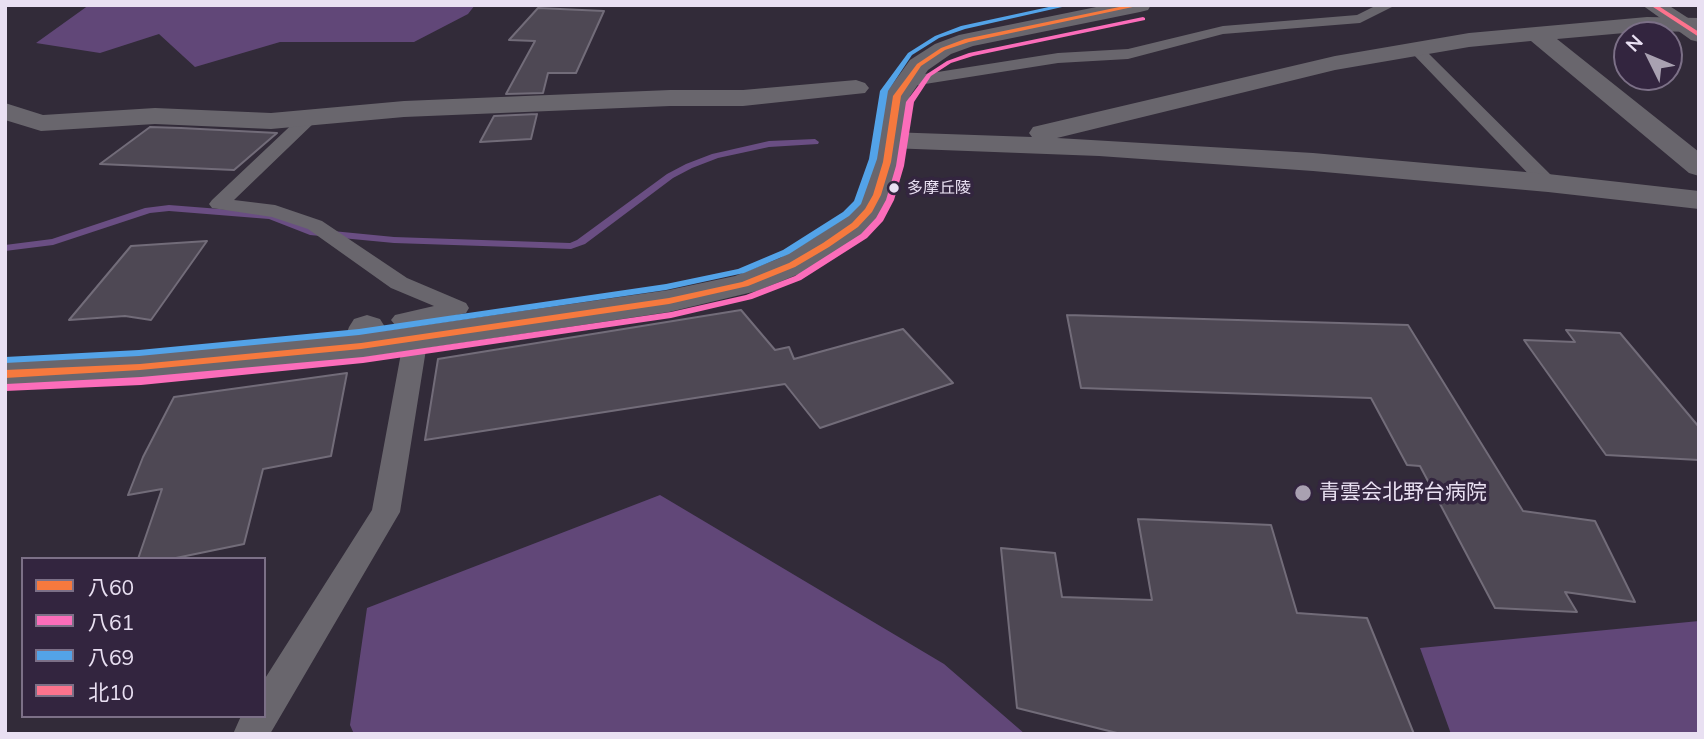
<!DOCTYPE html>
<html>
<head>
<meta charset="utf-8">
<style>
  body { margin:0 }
  #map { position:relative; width:1704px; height:739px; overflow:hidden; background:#322b39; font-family:Mulish,"Noto Sans JP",sans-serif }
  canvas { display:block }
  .frame { position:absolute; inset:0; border:7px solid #e9e0f2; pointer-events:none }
  .legend { position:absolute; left:21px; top:557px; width:245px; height:161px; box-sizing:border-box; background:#33253f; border:2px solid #7c7087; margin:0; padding:9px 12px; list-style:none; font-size:21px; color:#e9e0f2 }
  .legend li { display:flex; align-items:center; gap:14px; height:35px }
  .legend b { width:35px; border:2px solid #7c7087 }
  .north { position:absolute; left:1613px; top:21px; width:70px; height:70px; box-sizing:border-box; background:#33253f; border:2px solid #7c7087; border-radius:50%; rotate:313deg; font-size:19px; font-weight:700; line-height:28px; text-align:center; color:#e9e0f2 }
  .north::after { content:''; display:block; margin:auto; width:24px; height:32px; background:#a9a1b1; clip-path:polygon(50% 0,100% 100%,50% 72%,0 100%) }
</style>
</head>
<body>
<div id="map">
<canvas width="1704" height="739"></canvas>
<div class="frame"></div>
<ul class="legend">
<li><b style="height:9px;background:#f6793e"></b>八60</li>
<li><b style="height:9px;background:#fb6dba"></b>八61</li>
<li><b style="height:9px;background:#53a3e8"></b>八69</li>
<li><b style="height:9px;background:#fc738d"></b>北10</li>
</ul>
<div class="north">N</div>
</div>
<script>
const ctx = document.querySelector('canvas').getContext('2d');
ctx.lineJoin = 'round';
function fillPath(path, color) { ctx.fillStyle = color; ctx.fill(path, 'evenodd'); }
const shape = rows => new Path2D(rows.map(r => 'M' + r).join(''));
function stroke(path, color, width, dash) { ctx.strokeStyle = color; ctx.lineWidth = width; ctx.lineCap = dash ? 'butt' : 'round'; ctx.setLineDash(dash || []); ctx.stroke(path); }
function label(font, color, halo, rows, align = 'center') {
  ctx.font = font + ' Mulish,"Noto Sans JP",sans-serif'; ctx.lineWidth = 7; ctx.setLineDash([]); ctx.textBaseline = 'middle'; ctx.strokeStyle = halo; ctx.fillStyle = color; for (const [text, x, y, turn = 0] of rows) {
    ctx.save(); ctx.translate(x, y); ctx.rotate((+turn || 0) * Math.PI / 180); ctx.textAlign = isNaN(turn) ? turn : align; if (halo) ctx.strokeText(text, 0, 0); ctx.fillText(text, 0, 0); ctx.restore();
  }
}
const forest = shape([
  [89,5,475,5,468,14,414,42,280,42,195,67,159,34,100,53,36,43],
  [660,495,944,664,1025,734,354,734,350,725,367,608],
  [1699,621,1699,734,1451,734,1420,648]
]);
const stream = shape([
  [815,139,819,142,818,144,769,147,718,158,692,168,673,178,585,244,571,249,394,243,310,235,269,219,169,211,150,213,53,245,5,251,5,245,52,239,145,208,169,205,271,213,312,229,394,237,570,243,577,240,667,174,686,164,712,154,769,141,815,139]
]);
const building = shape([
  [538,8,604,11,576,73,548,73,543,93,506,94,535,41,509,40,538,8],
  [537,114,531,139,480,142,494,116,537,114],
  [150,127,181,128,277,133,234,170,100,164,150,127],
  [207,241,151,320,125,316,69,320,131,246,207,241],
  [741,310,775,350,789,347,794,359,903,329,953,383,820,428,785,384,425,440,438,359,741,310],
  [1067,315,1408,325,1523,511,1595,521,1635,602,1565,592,1577,612,1495,608,1420,466,1407,465,1371,398,1081,388,1067,315],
  [1566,330,1620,333,1699,427,1699,460,1606,455,1524,340,1575,342,1566,330],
  [347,373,331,456,263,469,244,544,171,559,138,559,162,489,128,495,143,457,174,397,347,373],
  [1138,519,1271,525,1297,613,1367,618,1414,734,1121,734,1017,708,1001,548,1055,553,1062,597,1152,600,1138,519]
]);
const service = shape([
  [1377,5,1396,5,1360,23,1223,34,1128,59,1058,63,906,87,898,82,906,77,1058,53,1128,49,1223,26,1357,15,1377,5],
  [1416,44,1421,46,1555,179,1558,183,1555,187,1541,187,1411,52,1408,49,1416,44],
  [309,113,315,114,318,118,315,122,234,200,275,205,322,221,407,278,466,303,469,308,466,313,403,327,395,325,391,320,395,315,434,306,391,288,308,229,272,217,212,208,209,204,212,200,303,114,309,113],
  [416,329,424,332,428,337,400,512,270,734,233,734,241,716,264,716,264,680,372,510,404,337,408,332,416,329]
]);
const minor = shape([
  [1647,17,1699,18,1699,32,1647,31,1557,39,1699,152,1699,176,1689,173,1531,41,1469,47,1335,70,1057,138,1313,153,1548,174,1699,191,1699,209,1548,192,1313,171,1099,156,889,148,879,146,875,140,879,134,889,132,1032,137,1029,133,1033,127,1335,56,1469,33,1647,17],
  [856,80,865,83,869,88,865,93,743,106,670,106,404,117,271,129,155,124,41,131,5,120,5,103,43,115,155,108,271,113,404,101,670,90,743,90,856,80],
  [367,315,380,319,385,327,380,346,374,355,361,358,348,355,342,346,349,327,354,319,367,315]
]);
const tertiary = shape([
  [1106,5,1151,5,1148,10,1140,12,973,46,951,54,928,70,910,96,901,162,892,195,880,217,866,232,838,252,804,272,757,291,669,312,361,358,140,380,5,387,5,361,140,354,361,334,669,290,735,276,780,258,814,238,844,218,856,206,873,162,884,96,910,60,935,44,959,35,1106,5],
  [1642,5,1668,5,1699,25,1699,42,1691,40,1642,5]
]);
const bus1 = shape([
  [1129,5,1142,5,969,42,945,50,921,66,901,96,891,162,881,195,872,212,858,227,829,247,795,267,748,286,669,304,361,349,140,370,5,378,5,370,140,364,361,343,669,298,742,282,789,263,823,243,852,223,865,209,873,195,883,162,893,96,917,64,941,48,965,39,1129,5]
]);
const bus2 = shape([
  [1143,17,1145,18,1145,20,973,56,951,63,931,76,914,102,904,166,894,200,883,221,867,238,801,280,752,299,671,318,363,363,141,385,5,391,6,384,141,377,363,357,671,312,746,295,795,276,861,234,876,218,886,200,896,166,906,102,927,74,947,61,969,53,1143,17]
]);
const bus3 = shape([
  [1058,5,1071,5,965,29,939,38,912,55,888,91,877,159,861,204,849,216,789,254,744,273,666,290,359,335,139,356,5,363,5,357,139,350,359,329,666,284,738,269,783,250,843,212,854,201,869,159,880,91,908,53,935,36,961,26,1058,5]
]);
const bus4 = shape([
  [1650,5,1657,5,1699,32,1699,37,1650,5]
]);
const markers = [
  [894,188,6,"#e9e0f2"],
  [1303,493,9,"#a9a1b1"]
];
const farBusnames = [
  ["多摩丘陵",907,188]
];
const poiNames = [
  ["青雲会北野台病院",1319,493]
];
fillPath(forest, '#614778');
fillPath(stream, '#6a4e83');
fillPath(building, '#4e4854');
stroke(building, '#726c79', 2);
fillPath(service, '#69666d');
fillPath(minor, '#69666d');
fillPath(tertiary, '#69666d');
fillPath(bus1, '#f6793e');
fillPath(bus2, '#fb6dba');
fillPath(bus3, '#53a3e8');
fillPath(bus4, '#fc738d');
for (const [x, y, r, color] of markers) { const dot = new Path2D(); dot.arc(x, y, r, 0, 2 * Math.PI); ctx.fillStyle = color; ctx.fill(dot); stroke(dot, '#33253f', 2.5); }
label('16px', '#e9e0f2', '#33253f', farBusnames, 'left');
label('21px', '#e9e0f2', '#33253f', poiNames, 'left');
</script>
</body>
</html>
